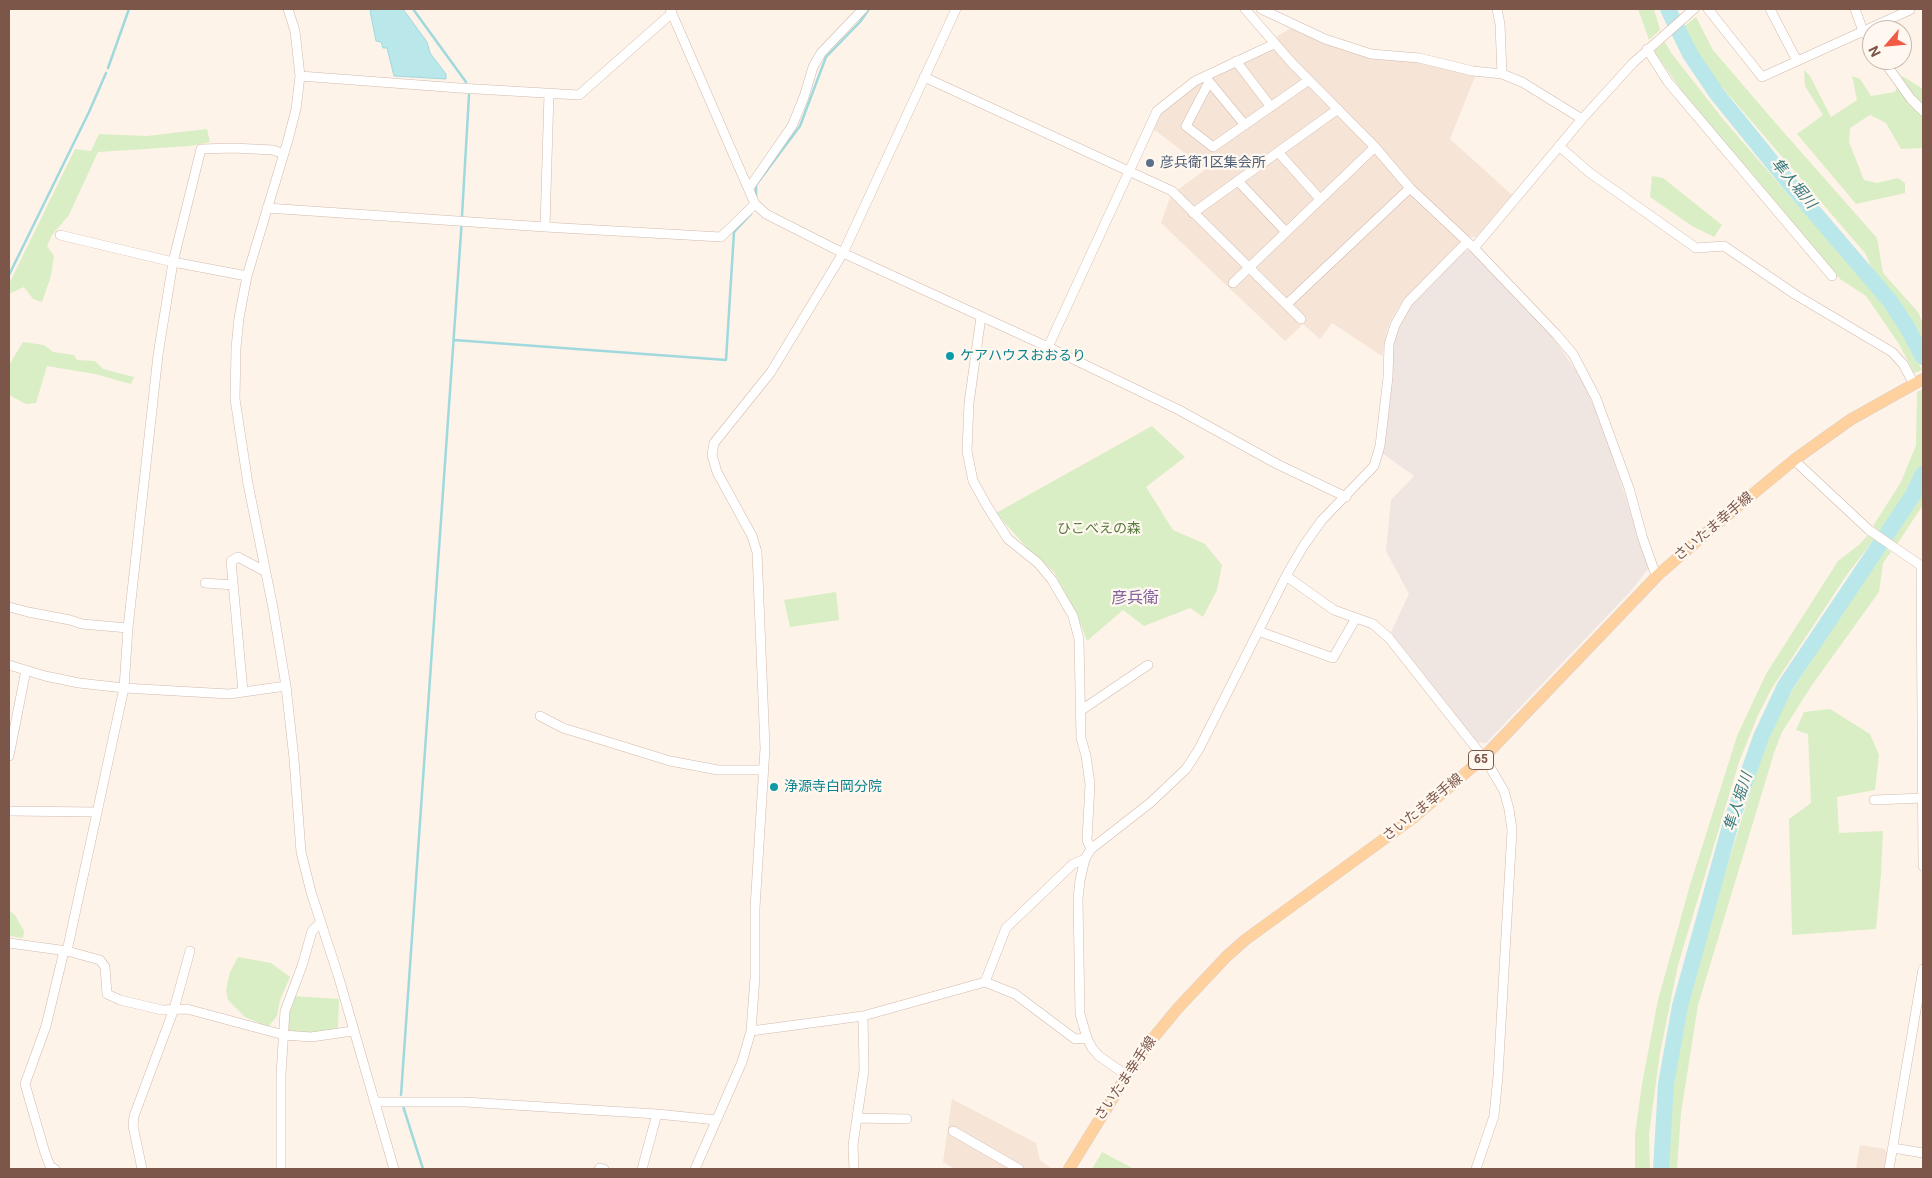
<!DOCTYPE html>
<html>
<head>
<meta charset="utf-8">
<style>
  body { margin:0 }
  #map { position:relative; width:1932px; height:1178px; overflow:hidden; background:#fef3e8; font-family:Roboto,sans-serif }
  canvas { display:block }
  .frame { position:absolute; inset:0; border:10px solid #7b5649; pointer-events:none }
  .north { position:absolute; left:1862px; top:20px; width:50px; height:50px; box-sizing:border-box; background:#fff8f0; border:1px solid #cab7ad; border-radius:50%; rotate:243deg; font-size:14px; font-weight:700; line-height:20px; text-align:center; color:#7b5649 }
  .north::after { content:''; display:block; margin:auto; width:18px; height:22px; background:#f15a44; clip-path:polygon(50% 0,100% 100%,50% 72%,0 100%) }
</style>
</head>
<body>
<div id="map">
<canvas width="1932" height="1178"></canvas>
<div class="frame"></div>
<div class="north">N</div>
</div>
<script>
const ctx = document.querySelector('canvas').getContext('2d');
ctx.lineJoin = 'round';
function fillPath(path, color) { ctx.fillStyle = color; ctx.fill(path, 'evenodd'); }
const shape = rows => new Path2D(rows.map(r => 'M' + r).join(''));
function stroke(path, color, width, dash) { ctx.strokeStyle = color; ctx.lineWidth = width; ctx.lineCap = dash ? 'butt' : 'round'; ctx.setLineDash(dash || []); ctx.stroke(path); }
function label(font, color, halo, rows, align = 'center') {
  ctx.font = font + ' Roboto,"Noto Sans JP",sans-serif'; ctx.lineWidth = 4.5; ctx.setLineDash([]); ctx.textBaseline = 'middle'; ctx.strokeStyle = halo; ctx.fillStyle = color; for (const [text, x, y, turn = 0] of rows) {
    ctx.save(); ctx.translate(x, y); ctx.rotate((+turn || 0) * Math.PI / 180); ctx.textAlign = isNaN(turn) ? turn : align; if (halo) ctx.strokeText(text, 0, 0); ctx.fillText(text, 0, 0); ctx.restore();
  }
}
const residential = shape([
  [1293,27,1330,44,1476,74,1450,139,1512,195,1476,237,1471,237,1457,247,1403,300,1391,320,1387,330,1382,356,1332,323,1320,339,1303,324,1285,341,1161,223,1171,195,1206,169,1152,128,1159,112,1192,86,1280,43,1276,37],
  [952,1099,1036,1143,1040,1160,1052,1169,955,1169,943,1162],
  [1860,1145,1885,1149,1888,1154,1885,1169,1856,1169]
]);
const industrial = shape([
  [1470,250,1550,333,1581,378,1600,419,1649,568,1630,592,1486,743,1477,742,1391,632,1409,594,1386,551,1391,500,1414,476,1382,453,1393,344,1398,326,1411,305,1464,252]
]);
const green = shape([
  [1638,9,1654,9,1660,30,1649,40],
  [1696,17,1713,50,1772,119,1877,238,1883,273,1918,312,1923,324,1923,344,1916,327,1893,293,1876,277,1865,253,1703,65,1683,27],
  [1665,42,1672,54,1723,119,1791,198,1879,295,1898,324,1922,370,1914,373,1899,344,1866,296,1840,279,1698,114,1654,51],
  [1804,70,1810,76,1831,117,1857,100,1852,76,1860,79,1871,96,1895,92,1902,76,1923,89,1923,148,1901,149,1886,123,1870,115,1850,128,1849,142,1864,180,1877,183,1898,178,1905,183,1905,193,1856,204,1797,134,1823,115,1805,86],
  [207,129,210,142,190,146,98,152,69,215,52,235,47,246,54,256,51,276,42,302,33,299,24,287,9,294,9,284,75,149,91,151,99,134,147,136],
  [1652,176,1663,178,1722,225,1714,237,1692,226,1650,197],
  [23,342,44,345,53,352,74,355,77,360,95,361,103,369,134,377,131,384,95,374,47,366,36,403,26,404,9,395,9,365],
  [1923,389,1923,464,1901,506,1887,521,1880,532,1873,526,1901,482,1916,445,1917,392],
  [1152,426,1185,457,1146,487,1173,530,1205,544,1222,565,1217,590,1203,617,1190,608,1144,626,1123,610,1087,641,1078,617,1054,572,1028,549,996,513],
  [1923,484,1923,505,1897,544,1890,540],
  [1868,535,1874,539,1846,576,1772,688,1758,715,1739,762,1678,965,1660,1053,1649,1134,1650,1169,1635,1169,1635,1134,1642,1084,1658,1000,1690,885,1737,736,1766,674,1838,561,1860,544],
  [1884,547,1891,552,1883,563,1879,592,1812,685,1782,732,1774,753,1698,1005,1681,1113,1677,1169,1668,1169,1670,1107,1687,1003,1703,944,1761,757,1776,721,1788,697],
  [836,592,839,620,790,627,784,600],
  [1830,709,1870,734,1879,755,1875,790,1837,797,1839,833,1883,831,1881,874,1876,929,1792,935,1789,819,1811,803,1808,734,1796,730,1804,712],
  [9,910,15,915,24,931,23,938,9,936],
  [238,957,271,963,290,977,280,1000,277,1016,268,1027,245,1017,228,1000,226,990,230,972],
  [293,996,339,999,338,1030,314,1033,290,1032,287,1029,287,1012],
  [1102,1152,1134,1169,1092,1169]
]);
const water = shape([
  [374,9,403,9,427,42,430,53,446,74,446,79,394,76,387,48,383,48,381,42,376,41,370,11,374,9]
]);
const stream = shape([
  [413,9,466,82],
  [108,68,129,9],
  [756,197,756,185,800,126,826,57,860,22,869,9],
  [9,275,89,112,106,73],
  [454,340,726,360,734,232,751,214],
  [401,1095,461,233,469,95],
  [403,1106,423,1169]
]);
const river = shape([
  [1668,9,1690,54,1717,94,1789,183,1890,301,1907,327,1923,357],
  [1661,1169,1666,1084,1680,1006,1732,819,1761,737,1785,686,1913,495,1923,474]
]);
const minor = shape([
  [288,9,295,31,300,76,296,109,288,140,247,276,239,318,236,348,235,399,248,484,273,608,286,686,294,759,301,852,311,892,338,975,394,1169],
  [670,9,755,204,766,214,843,253,1048,347,1179,410,1277,464,1346,497],
  [1245,9,1291,62,1375,147,1410,188,1474,248,1556,334,1573,354,1596,398,1629,488,1643,539,1654,570,1658,575],
  [1261,9,1325,39,1371,54,1419,58,1473,71,1502,74,1522,82,1582,119],
  [1497,9,1500,24,1502,74],
  [1708,9,1762,77,1910,10,1908,9],
  [1770,9,1797,61],
  [1855,9,1863,31,1872,44],
  [1647,49,1668,82,1832,276],
  [1883,60,1911,99,1923,111],
  [1236,61,1271,107],
  [300,76,459,88,579,95,672,13],
  [924,77,1172,191,1301,319],
  [1207,79,1245,125],
  [1209,82,1186,126,1213,147,1309,80],
  [1559,146,1590,173,1696,248,1724,246,1796,295,1892,352,1903,364,1914,384],
  [1278,152,1320,199],
  [1238,181,1286,232],
  [749,188,792,126,804,97,813,67,821,53,863,9],
  [267,208,545,227,721,237,755,204],
  [1193,213,1338,109],
  [545,227,549,93],
  [60,235,173,262,247,276],
  [1474,248,1582,119,1633,63,1694,9],
  [1233,283,1375,147],
  [1287,304,1410,188],
  [981,317,969,403,967,451,973,481,987,506,1008,539,1038,563,1052,580,1073,616,1079,639,1081,738,1086,756,1090,784,1087,840,1091,849],
  [1048,347,1157,111,1195,81,1274,44],
  [1794,460,1869,530,1923,567],
  [1921,566,1923,866],
  [1286,576,1334,610,1373,624,1389,638,1487,762,1504,791,1509,809,1512,830,1498,1076,1494,1116,1476,1169],
  [205,583,233,585],
  [9,607,28,612,70,620,82,624,128,628],
  [1258,631,1333,658,1356,618],
  [9,665,45,676,79,683,124,688,229,694,286,686],
  [243,692,231,561,238,557,266,572],
  [1080,711,1148,665],
  [540,716,563,728,670,761,718,770,763,770],
  [9,756,26,670],
  [1874,800,1923,798],
  [9,811,97,812],
  [9,943,67,951,100,960,105,967,107,994,120,1000,162,1010,187,1009,284,1035,311,1037,353,1031],
  [67,951,124,688,128,628,158,355,173,262,201,149,233,148,273,150,284,154],
  [985,982,1006,928,1073,864,1085,859],
  [751,1031,863,1016,985,982,1015,994,1075,1039,1087,1038],
  [1126,1075,1099,1056,1092,1048,1087,1038,1080,1014,1078,899,1080,880,1085,859,1091,849,1150,803,1186,769,1199,749,1286,576,1304,545,1322,520,1374,466,1380,446,1388,377,1389,344,1395,325,1408,302,1467,242],
  [375,1102,465,1102,657,1114,716,1120],
  [857,1118,907,1119],
  [953,1131,1019,1169],
  [1893,1148,1923,1153],
  [55,1169,50,1166,45,1153,25,1084,46,1026,64,951],
  [142,1169,133,1126,134,1116,174,1009,190,951],
  [281,1169,281,1075,285,1011,302,966,312,931,320,923],
  [599,1169,600,1168,604,1169],
  [642,1169,657,1114],
  [695,1169,742,1062,751,1031,755,977,755,908,765,748,757,552,752,536,717,472,712,455,714,443,771,372,843,253,956,9],
  [854,1169,853,1145,864,1070,863,1016],
  [1889,1169,1923,969]
]);
const major = shape([
  [1069,1169,1140,1054,1178,1008,1226,957,1245,940,1413,818,1483,758,1658,575,1713,527,1794,460,1850,420,1923,379]
]);
const markers = [
  [1150,163,5,"#5c6f8a"],
  [950,356,5,"#0f9aa8"],
  [774,787,5,"#0f9aa8"]
];
const shields = [
  [1481,760,25]
];
const shieldNames = [
  ["65",1481,760]
];
const serviceNames = [
  ["彦兵衛1区集会所",1160,163]
];
const cultureNames = [
  ["ケアハウスおおるり",960,356],
  ["浄源寺白岡分院",784,787]
];
const streetNames = [
  ["さいたま幸手線",1714,527,-40],
  ["さいたま幸手線",1423,808,-39],
  ["さいたま幸手線",1126,1079,-56]
];
const parkNames = [
  ["ひこべえの森",1099,529]
];
const waterNames = [
  ["隼人堀川",1793,184,50],
  ["隼人堀川",1739,802,-72]
];
const quarterNames = [
  ["彦兵衛",1135,599]
];
fillPath(residential, '#f6e4d6');
fillPath(industrial, '#efe6e1');
fillPath(green, '#d9eec4');
fillPath(water, '#bae8ea');
stroke(water, '#9fd9dd', 1);
stroke(stream, '#9fd9dd', 2.5);
stroke(river, '#bae8ea', 16);
stroke(minor, '#d2b9ac', 10);
stroke(major, '#dad0cc', 12);
stroke(minor, '#fff', 9);
stroke(major, '#ffd19e', 11);
for (const [x, y, r, color] of markers) { const dot = new Path2D(); dot.arc(x, y, r, 0, 2 * Math.PI); ctx.fillStyle = color; ctx.fill(dot); stroke(dot, '#fff8f0', 2); }
for (const [x, y, w] of shields) { const box = new Path2D(); box.roundRect(x - w / 2, y - 9.5, w, 19, 4); ctx.fillStyle = '#fff8f0'; ctx.fill(box); stroke(box, '#7b5649', 1); }
label('bold 12px', '#7b5649', null, shieldNames);
label('14px', '#4e5e75', '#fff8f0', serviceNames, 'left');
label('14px', '#0d838f', '#fff8f0', cultureNames, 'left');
label('14px', '#7b5649', '#fff8f0', streetNames);
label('14px', '#567b3d', '#fff8f0', parkNames);
label('italic 15px', '#3b7c81', '#fff8f0', waterNames);
label('16px', '#85659e', '#fff8f0', quarterNames);
</script>
</body>
</html>
